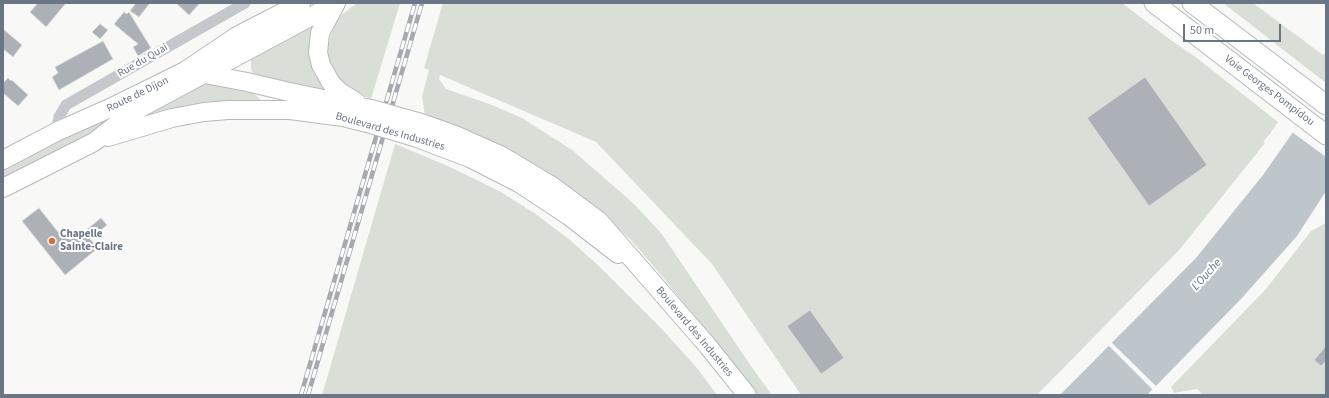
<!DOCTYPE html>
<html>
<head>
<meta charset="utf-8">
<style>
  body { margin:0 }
  #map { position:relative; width:1329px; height:398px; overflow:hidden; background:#f8f8f6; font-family:"Source Sans 3",sans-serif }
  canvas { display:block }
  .frame { position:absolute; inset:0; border:4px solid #6a7585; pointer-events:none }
  .scale { position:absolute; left:1183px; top:24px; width:98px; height:18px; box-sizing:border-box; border:2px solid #6a7585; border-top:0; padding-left:5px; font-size:12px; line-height:14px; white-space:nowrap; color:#6a7585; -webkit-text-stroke:3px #fff; paint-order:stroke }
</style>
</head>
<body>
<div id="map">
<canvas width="1329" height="398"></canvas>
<div class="frame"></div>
<div class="scale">50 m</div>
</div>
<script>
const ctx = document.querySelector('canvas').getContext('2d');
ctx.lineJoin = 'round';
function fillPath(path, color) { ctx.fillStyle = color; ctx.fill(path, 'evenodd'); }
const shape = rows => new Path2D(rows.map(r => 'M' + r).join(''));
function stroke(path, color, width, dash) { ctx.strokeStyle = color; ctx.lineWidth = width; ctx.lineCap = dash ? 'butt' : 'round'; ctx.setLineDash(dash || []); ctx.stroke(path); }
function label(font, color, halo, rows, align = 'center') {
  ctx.font = font + ' "Source Sans 3",sans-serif'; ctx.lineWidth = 4; ctx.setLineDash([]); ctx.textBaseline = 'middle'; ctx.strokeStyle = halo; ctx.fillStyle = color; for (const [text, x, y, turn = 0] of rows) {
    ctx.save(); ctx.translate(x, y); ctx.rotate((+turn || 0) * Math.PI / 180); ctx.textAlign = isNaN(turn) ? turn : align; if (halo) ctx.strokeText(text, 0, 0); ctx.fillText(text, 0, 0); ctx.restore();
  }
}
const green = shape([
  [357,3,400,3,371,99,348,90,332,74,324,45,328,43,336,22,340,16],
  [443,3,1122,3,1168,38,1198,59,1278,122,1269,135,1263,142,1265,143,1180,249,1037,395,801,395,712,264,596,142,440,75,439,79,446,89,492,105,522,118,572,150,632,202,661,233,751,366,772,395,757,395,662,276,630,239,588,203,425,116,422,96,429,70,424,68],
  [1223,3,1253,3,1323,55,1326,52,1326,83],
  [317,18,335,93,253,75,251,67,251,53],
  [204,79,250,90,262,101,136,119],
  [165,85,102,128,3,180,3,168],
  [395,144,448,166,501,192,537,215,570,240,601,268,660,327,697,368,717,395,322,395],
  [1326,223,1326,395,1201,395,1202,394,1197,389,1174,393,1171,387,1266,289,1311,231]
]);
const water = shape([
  [1326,85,1326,191,1297,236,1241,299,1147,395,1060,395,1196,258,1263,175]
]);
const pier = shape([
  [1326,83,1326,157,1292,132],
  [1110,341,1158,388,1154,391,1107,344]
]);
const building = shape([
  [38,3,66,3,46,27,30,12,38,3],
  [136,3,150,3,139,17,130,11,136,3],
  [176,3,200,3,189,15,176,3],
  [124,12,127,14,129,12,151,48,138,56,133,47,138,44,114,24,124,12],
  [100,24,108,30,100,39,92,32,100,24],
  [3,29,22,45,13,57,3,49,3,29],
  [103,41,113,59,59,90,52,77,58,73,55,67,103,41],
  [1145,77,1207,165,1149,206,1087,118,1145,77],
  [8,78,11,81,12,80,28,95,18,106,3,93,3,83,8,78],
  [39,208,58,232,62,230,70,240,75,236,76,238,101,218,107,225,90,239,98,248,65,275,22,221,39,208],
  [810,310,844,358,821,374,787,326,810,310],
  [1326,346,1326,361,1321,366,1314,360,1326,346]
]);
const minor = shape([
  [56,132,59,117,66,105,245,3]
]);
const primary = shape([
  [336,3,320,33,318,53,321,65,331,83,340,92,356,102],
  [200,73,247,82,285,91,371,109],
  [421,123,455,135,502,156,552,186,599,221,707,345,747,395],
  [108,137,172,118,204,112,228,110,290,110,343,117,367,123],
  [417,138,470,158,519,183,569,216,618,254],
  [3,160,56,132,110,108,185,71,237,36,301,3],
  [3,188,94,142,121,121,144,106,336,3]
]);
const trunk = shape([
  [1154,3,1326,135],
  [1192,3,1326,105]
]);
const rail = shape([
  [301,395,415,3],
  [308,395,422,3]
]);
const primaryBridge = shape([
  [371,109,421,123],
  [367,123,417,138]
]);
const markers = [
  [52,241,4,"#d66f38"]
];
const streetNames = [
  ["Rue du Quai",143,61,-30],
  ["Voie Georges Pompidou",1269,91,37],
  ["Route de Dijon",138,95,-26],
  ["Boulevard des Industries",390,132,16],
  ["Boulevard des Industries",694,332,50]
];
const poiNames = [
  ["Chapelle",60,235],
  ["Sainte-Claire",60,248]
];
const waterNames = [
  ["L'Ouche",1207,275,-48]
];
fillPath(green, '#d9dfd7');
fillPath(water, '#bec6cc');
fillPath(pier, '#f8f8f6');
fillPath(building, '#acb1b8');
stroke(building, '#dadad8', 1);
stroke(primary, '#b6b9bd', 20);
stroke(trunk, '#b7babd', 21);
stroke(minor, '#c4c7cb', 11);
stroke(primary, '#fff', 18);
stroke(trunk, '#fff', 19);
stroke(rail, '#a6aab0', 4.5);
stroke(rail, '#fff', 3, [9]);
stroke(primaryBridge, '#b6b9bd', 20, []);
stroke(primaryBridge, '#fff', 18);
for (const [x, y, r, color] of markers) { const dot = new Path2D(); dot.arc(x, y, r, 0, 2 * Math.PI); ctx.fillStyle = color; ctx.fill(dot); stroke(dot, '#fff', 1.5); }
label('11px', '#6a7585', '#fff', streetNames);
label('bold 11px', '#6a7585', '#fff', poiNames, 'left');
label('italic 12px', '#657680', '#fff', waterNames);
</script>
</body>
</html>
